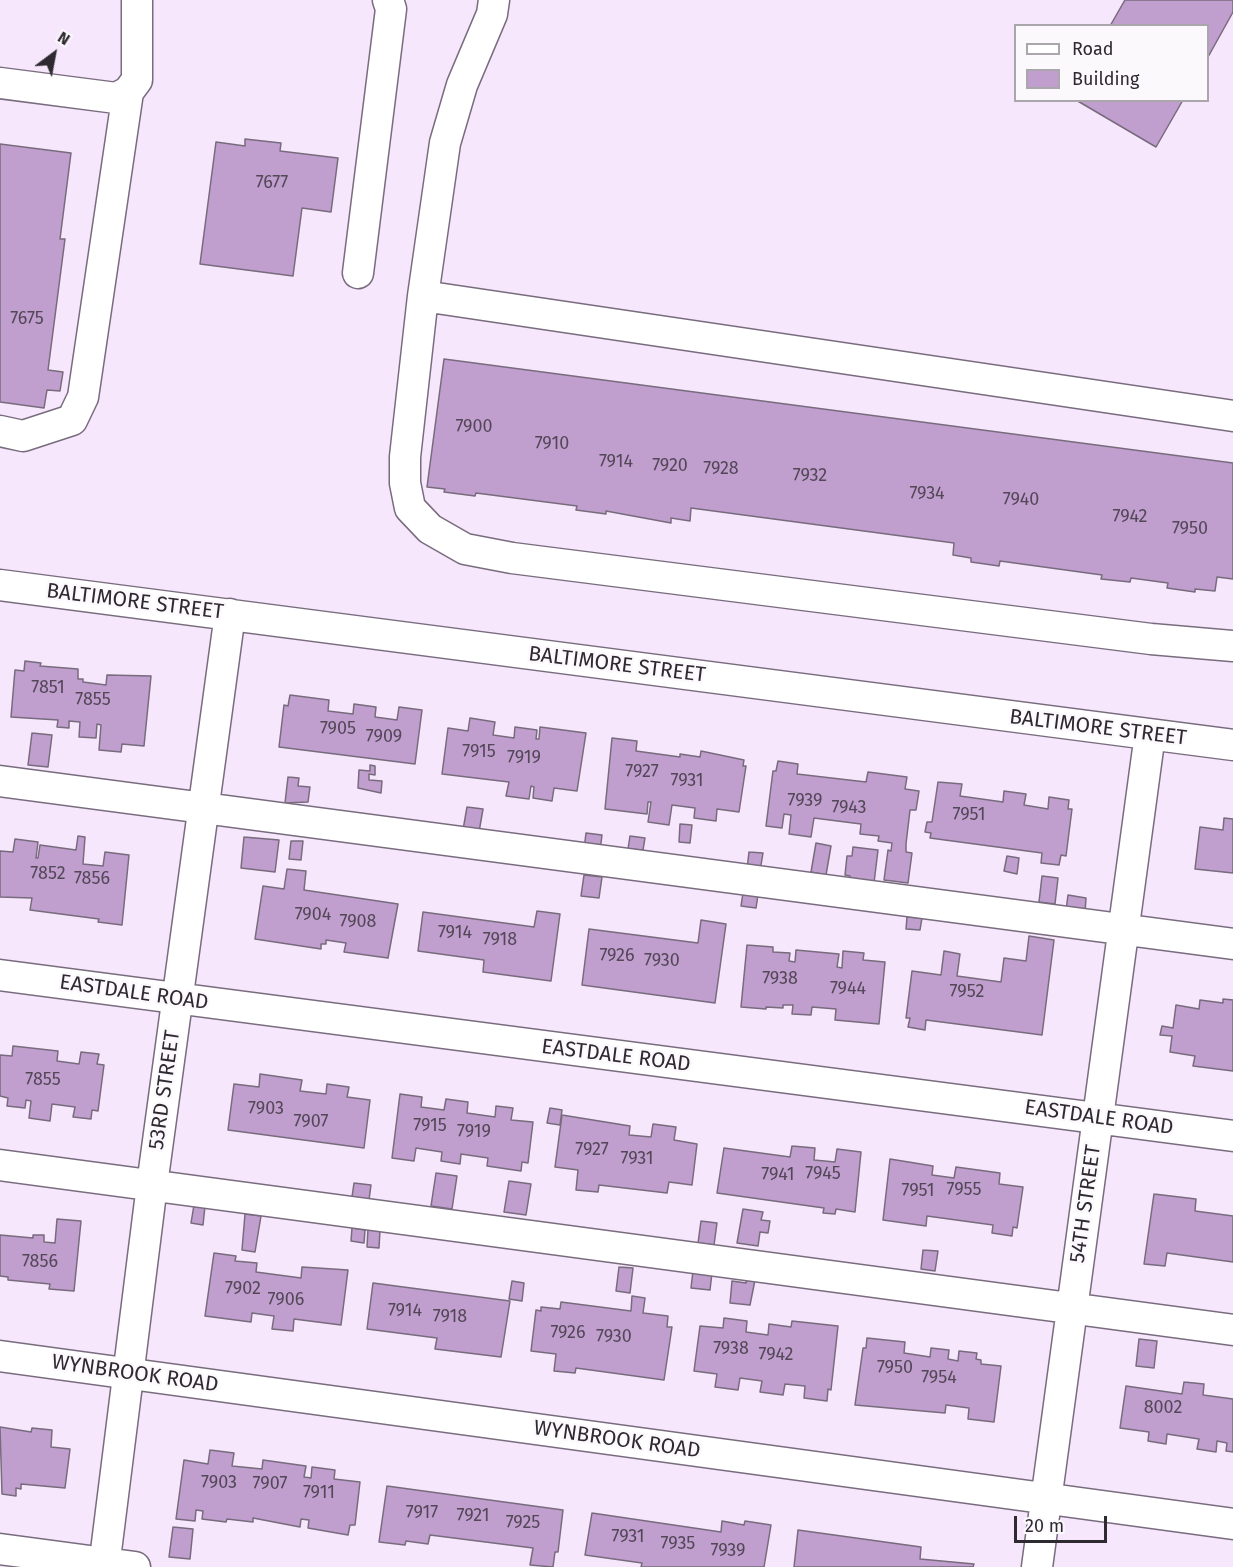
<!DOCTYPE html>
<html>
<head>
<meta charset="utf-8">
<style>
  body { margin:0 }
  #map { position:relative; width:1233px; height:1567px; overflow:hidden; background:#f6e7fc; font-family:"Fira Sans",sans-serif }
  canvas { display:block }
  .legend { position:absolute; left:1014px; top:24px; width:195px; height:78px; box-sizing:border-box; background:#fcf9fd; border:2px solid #aaa6ab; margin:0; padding:8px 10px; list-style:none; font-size:18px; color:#2f2a31 }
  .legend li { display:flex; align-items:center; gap:12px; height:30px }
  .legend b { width:30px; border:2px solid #aaa6ab }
  .north { position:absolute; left:24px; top:24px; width:60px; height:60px; -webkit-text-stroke:4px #fcf9fd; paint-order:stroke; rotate:32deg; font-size:16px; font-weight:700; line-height:24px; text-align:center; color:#2f2a31 }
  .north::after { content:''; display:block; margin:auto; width:21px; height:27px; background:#2f2a31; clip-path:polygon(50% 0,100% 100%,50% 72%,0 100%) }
  .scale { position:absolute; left:1014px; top:1516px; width:93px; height:27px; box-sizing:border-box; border:3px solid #2f2a31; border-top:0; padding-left:8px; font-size:18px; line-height:21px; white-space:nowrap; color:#2f2a31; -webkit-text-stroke:4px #fcf9fd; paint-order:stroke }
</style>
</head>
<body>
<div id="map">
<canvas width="1233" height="1567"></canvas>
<ul class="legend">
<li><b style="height:8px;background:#fff"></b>Road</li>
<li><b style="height:16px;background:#c09fce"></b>Building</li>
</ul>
<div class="north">N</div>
<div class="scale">20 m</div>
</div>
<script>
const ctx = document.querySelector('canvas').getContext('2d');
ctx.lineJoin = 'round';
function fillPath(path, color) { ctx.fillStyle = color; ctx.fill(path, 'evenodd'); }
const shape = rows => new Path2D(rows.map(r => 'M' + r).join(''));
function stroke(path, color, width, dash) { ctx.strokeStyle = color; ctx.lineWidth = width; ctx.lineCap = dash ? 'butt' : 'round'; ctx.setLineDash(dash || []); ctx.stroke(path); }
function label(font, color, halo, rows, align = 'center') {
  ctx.font = font + ' "Fira Sans",sans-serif'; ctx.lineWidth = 5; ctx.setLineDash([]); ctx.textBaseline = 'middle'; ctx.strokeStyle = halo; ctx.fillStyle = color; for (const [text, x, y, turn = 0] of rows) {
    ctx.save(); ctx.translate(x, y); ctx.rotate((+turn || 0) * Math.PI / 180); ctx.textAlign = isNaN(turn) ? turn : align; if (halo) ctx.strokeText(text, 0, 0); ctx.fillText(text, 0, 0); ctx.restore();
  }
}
const building = shape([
  [1125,0,1233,0,1233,12,1208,57,1208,26,1110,26,1125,0],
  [1076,100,1183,100,1156,147,1076,100],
  [245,139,281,143,280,151,338,158,331,212,302,208,293,276,200,264,216,142,245,146,245,139],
  [0,144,71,153,60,239,65,239,48,370,63,372,60,391,47,390,44,408,0,402,0,144],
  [444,359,1233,463,1233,579,1217,577,1215,591,1195,589,1195,592,1167,588,1168,583,1131,578,1130,582,1101,579,1102,575,1000,561,999,566,971,562,971,558,953,555,954,543,691,508,690,521,671,518,671,523,606,511,606,514,576,510,577,506,476,493,475,496,444,492,445,489,427,487,444,359],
  [25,661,41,663,40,666,78,669,78,679,83,679,83,682,106,685,107,675,151,676,144,746,122,744,121,752,99,750,101,725,97,724,96,738,79,737,80,722,69,721,69,728,57,727,58,720,11,717,15,670,24,671,25,661],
  [290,695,329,700,328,711,353,714,354,704,376,707,375,717,397,720,399,707,422,710,415,764,279,747,284,705,288,706,290,695],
  [470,718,495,722,493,735,514,738,515,727,537,730,536,739,539,739,540,727,586,733,577,791,554,788,552,801,533,798,534,787,531,786,529,799,506,796,509,782,442,774,448,728,468,731,470,718],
  [32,733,52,735,48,767,28,765,32,733],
  [612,738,637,741,636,751,680,757,680,754,700,757,701,751,744,760,743,766,746,766,739,812,717,809,716,821,694,818,695,808,672,805,669,825,648,822,651,802,648,802,647,814,605,809,612,738],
  [778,761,798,764,797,774,866,782,868,772,907,777,905,789,919,791,916,810,910,810,906,844,906,852,912,853,908,883,884,880,888,850,891,851,892,843,878,841,879,836,860,834,861,824,814,818,811,837,789,834,791,815,784,814,782,828,766,826,773,771,776,771,778,761],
  [370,765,375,766,375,775,369,774,369,780,382,781,381,793,358,788,359,770,370,771,370,765],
  [288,777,299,778,298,786,310,787,308,802,285,803,288,777],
  [938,782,962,784,960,796,1003,802,1004,791,1026,794,1024,805,1048,809,1049,797,1069,800,1068,809,1072,809,1066,856,1061,855,1059,865,1041,863,1042,853,930,838,931,833,925,832,927,822,932,822,938,782],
  [467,807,483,809,479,832,463,830,467,807],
  [1224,818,1233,819,1233,873,1195,869,1200,827,1223,830,1224,818],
  [680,824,692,825,690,843,679,842,680,824],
  [586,833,602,835,600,851,584,849,586,833],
  [78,836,85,837,83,864,103,866,105,852,129,855,122,925,98,922,99,919,30,910,32,898,0,897,0,851,13,852,15,839,38,842,36,858,38,858,40,845,76,850,78,836],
  [630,836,645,838,643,850,628,849,630,836],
  [244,837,279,840,275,872,241,868,244,837],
  [291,841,303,841,301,860,289,859,291,841],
  [816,843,831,846,826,875,811,872,816,843],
  [853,847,878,850,874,883,850,880,850,876,845,875,847,856,852,856,853,847],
  [749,852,763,853,760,871,747,869,749,852],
  [1007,856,1019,858,1017,874,1004,871,1007,856],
  [287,869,306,871,304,890,398,904,388,958,344,952,346,943,326,940,326,944,321,944,321,949,255,939,263,886,284,889,287,869],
  [584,875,602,877,599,898,581,896,584,875],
  [1042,876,1058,878,1055,904,1039,902,1042,876],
  [743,893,758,895,756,908,741,906,743,893],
  [1068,895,1086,898,1085,913,1066,910,1068,895],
  [537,911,560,914,551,981,483,972,484,960,418,951,423,912,534,927,537,911],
  [907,917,922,918,920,930,906,929,907,917],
  [701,920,726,924,715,1003,582,985,589,929,698,943,701,920],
  [1029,936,1054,940,1042,1035,926,1020,925,1030,908,1027,910,1018,906,1018,912,971,941,975,944,951,960,954,957,976,1001,982,1004,958,1026,961,1029,936],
  [747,945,773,947,773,952,790,953,789,961,795,962,796,950,839,954,837,967,842,968,843,951,864,953,863,960,885,962,879,1024,835,1020,836,1009,812,1007,811,1015,792,1014,793,1005,783,1005,783,1008,766,1007,766,1009,741,1007,747,945],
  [1223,999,1233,1000,1233,1071,1193,1066,1195,1056,1170,1052,1172,1036,1160,1035,1162,1026,1173,1028,1176,1005,1199,1009,1200,1000,1223,1003,1223,999],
  [13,1046,58,1051,57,1061,79,1064,81,1052,99,1054,97,1064,104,1065,98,1111,92,1110,91,1119,73,1117,75,1107,52,1104,50,1121,29,1118,31,1101,26,1100,25,1108,7,1106,8,1098,0,1096,0,1055,12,1056,13,1046],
  [260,1074,302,1080,300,1091,326,1094,327,1084,349,1087,347,1097,370,1100,364,1148,228,1130,234,1084,259,1087,260,1074],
  [400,1094,422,1097,421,1107,444,1110,446,1099,468,1102,467,1113,495,1117,496,1106,513,1108,511,1120,533,1122,528,1163,522,1162,521,1171,487,1166,488,1158,461,1154,460,1164,441,1161,442,1152,416,1148,414,1161,392,1158,400,1094],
  [550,1108,562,1110,560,1125,547,1123,550,1108],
  [562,1115,630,1126,629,1135,651,1137,653,1124,676,1127,674,1140,697,1144,692,1185,669,1182,667,1193,599,1185,598,1192,576,1190,578,1170,555,1167,562,1115],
  [792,1146,815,1148,814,1160,835,1162,837,1149,861,1152,855,1212,836,1209,835,1214,823,1213,824,1208,717,1193,724,1148,790,1157,792,1146],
  [890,1159,933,1166,932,1175,954,1178,956,1167,1000,1173,999,1184,1023,1187,1017,1228,1013,1227,1012,1236,992,1233,993,1225,927,1216,926,1226,883,1220,890,1159],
  [436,1173,457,1176,452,1209,431,1206,436,1173],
  [509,1181,531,1184,526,1215,504,1212,509,1181],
  [354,1183,371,1185,369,1200,352,1197,354,1183],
  [1154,1194,1196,1199,1195,1211,1233,1216,1233,1262,1167,1253,1165,1266,1144,1264,1154,1194],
  [194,1205,205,1206,203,1225,191,1223,194,1205],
  [743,1209,763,1212,761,1220,770,1221,768,1233,760,1232,758,1246,737,1243,743,1209],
  [245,1214,261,1216,255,1252,242,1250,245,1214],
  [57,1219,81,1221,74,1291,49,1289,50,1284,8,1280,8,1277,0,1276,0,1235,33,1238,33,1235,44,1235,44,1242,55,1243,57,1219],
  [701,1221,717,1223,714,1245,698,1243,701,1221],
  [352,1228,365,1230,364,1243,351,1241,352,1228],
  [368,1229,380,1230,379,1248,367,1247,368,1229],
  [923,1250,938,1251,935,1271,921,1269,923,1250],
  [214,1253,236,1256,235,1261,257,1263,256,1272,301,1278,302,1267,348,1270,341,1325,294,1319,293,1331,272,1329,274,1316,252,1313,251,1322,205,1316,214,1253],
  [619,1267,633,1268,630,1293,616,1291,619,1267],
  [693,1271,712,1273,710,1290,691,1288,693,1271],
  [747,1278,755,1280,750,1305,730,1303,732,1281,746,1283,747,1278],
  [512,1281,524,1283,522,1301,509,1299,512,1281],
  [373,1283,510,1301,501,1357,435,1349,437,1338,367,1329,373,1283],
  [632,1296,645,1298,643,1313,668,1316,667,1327,672,1327,664,1380,576,1368,575,1373,554,1371,556,1354,531,1351,536,1310,541,1311,541,1307,560,1309,561,1302,631,1311,632,1296],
  [724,1318,747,1321,746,1332,768,1335,769,1324,791,1327,792,1321,838,1326,831,1390,828,1389,827,1401,804,1398,805,1386,785,1384,783,1395,760,1392,762,1381,740,1378,738,1390,715,1387,717,1374,694,1371,700,1326,723,1328,724,1318],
  [867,1338,905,1342,904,1353,930,1357,931,1348,949,1350,948,1359,958,1361,959,1351,977,1353,976,1359,981,1360,981,1364,1001,1366,994,1422,968,1419,969,1408,946,1405,945,1413,855,1405,863,1348,866,1348,867,1338],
  [1139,1339,1157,1341,1154,1368,1136,1366,1139,1339],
  [1184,1382,1204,1384,1203,1395,1233,1399,1233,1452,1226,1451,1227,1443,1217,1441,1216,1452,1197,1449,1199,1439,1167,1434,1166,1444,1148,1441,1149,1432,1120,1428,1126,1386,1182,1394,1184,1382],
  [0,1427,31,1432,32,1428,52,1430,51,1447,70,1449,65,1488,21,1484,21,1489,16,1488,16,1496,2,1494,0,1427],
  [210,1450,234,1453,232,1466,262,1469,263,1460,306,1466,304,1477,311,1478,312,1467,335,1470,334,1479,360,1482,355,1525,350,1525,348,1535,308,1528,309,1520,301,1519,300,1527,253,1518,253,1522,227,1519,226,1522,202,1519,203,1511,196,1510,195,1521,176,1519,184,1460,208,1464,210,1450],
  [387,1486,563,1510,558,1552,555,1552,553,1567,530,1565,533,1548,430,1535,428,1544,406,1541,405,1545,379,1542,387,1486],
  [592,1513,721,1532,722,1521,744,1525,745,1521,771,1525,764,1567,641,1567,642,1563,585,1555,592,1513],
  [173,1527,193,1529,190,1559,169,1557,173,1527],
  [798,1530,921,1547,920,1559,974,1564,973,1567,794,1567,798,1530]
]);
const minor = shape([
  [494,0,492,14,462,85,445,143,423,296,405,457,405,483,410,508,430,529,465,549,512,558,1151,639,1233,646],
  [0,83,116,98,128,92,137,80,137,0],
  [358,273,391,9,388,0],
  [423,296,1233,416],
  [0,431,23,436,72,420,83,397,128,92],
  [0,585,1233,745],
  [0,781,1233,944],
  [0,975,1233,1136],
  [0,1165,1233,1330],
  [0,1356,1233,1524],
  [0,1549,135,1567],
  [104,1567,152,1185,230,614],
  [1037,1567,1150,734]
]);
const numberNames = [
  ["7677",272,183],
  ["7675",27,319],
  ["7900",474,427],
  ["7910",552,444],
  ["7914",616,462],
  ["7920",670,466],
  ["7928",721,469],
  ["7932",810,476],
  ["7934",927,494],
  ["7940",1021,500],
  ["7942",1130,517],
  ["7950",1190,529],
  ["7851",48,688],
  ["7855",93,700],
  ["7905",338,729],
  ["7909",384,737],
  ["7915",479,752],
  ["7919",524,758],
  ["7927",642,772],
  ["7931",687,781],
  ["7939",805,801],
  ["7943",849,808],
  ["7951",969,815],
  ["7852",48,874],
  ["7856",92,879],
  ["7904",313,915],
  ["7908",358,922],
  ["7914",455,933],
  ["7918",500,940],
  ["7926",617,956],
  ["7930",662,961],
  ["7938",780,979],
  ["7944",848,989],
  ["7952",967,992],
  ["7855",43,1080],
  ["7903",266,1109],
  ["7907",311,1122],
  ["7915",430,1126],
  ["7919",474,1132],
  ["7927",592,1150],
  ["7931",637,1159],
  ["7945",823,1174],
  ["7941",778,1175],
  ["7955",964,1190],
  ["7951",918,1191],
  ["7856",40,1262],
  ["7902",243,1289],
  ["7906",286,1300],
  ["7914",405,1311],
  ["7918",450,1317],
  ["7926",568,1333],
  ["7930",614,1337],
  ["7938",731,1349],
  ["7942",776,1355],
  ["7950",895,1368],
  ["7954",939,1378],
  ["8002",1163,1408],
  ["7903",219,1483],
  ["7907",270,1484],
  ["7911",319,1493],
  ["7917",422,1513],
  ["7921",473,1516],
  ["7925",523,1523],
  ["7931",628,1537],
  ["7935",678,1544],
  ["7939",728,1551]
];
const streetNames = [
  ["BALTIMORE STREET",135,602,7],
  ["BALTIMORE STREET",617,665,7],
  ["BALTIMORE STREET",1098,728,7],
  ["EASTDALE ROAD",134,993,8],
  ["EASTDALE ROAD",616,1056,7],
  ["53RD STREET",165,1090,-82],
  ["EASTDALE ROAD",1099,1118,8],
  ["54TH STREET",1086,1204,-82],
  ["WYNBROOK ROAD",135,1374,8],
  ["WYNBROOK ROAD",617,1440,8]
];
fillPath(building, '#c09fce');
stroke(building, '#786b7d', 1.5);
stroke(minor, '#796c7e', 33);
stroke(minor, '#fff', 30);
label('18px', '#534758', null, numberNames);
label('21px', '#2f2a31', '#fcf9fd', streetNames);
</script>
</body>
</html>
